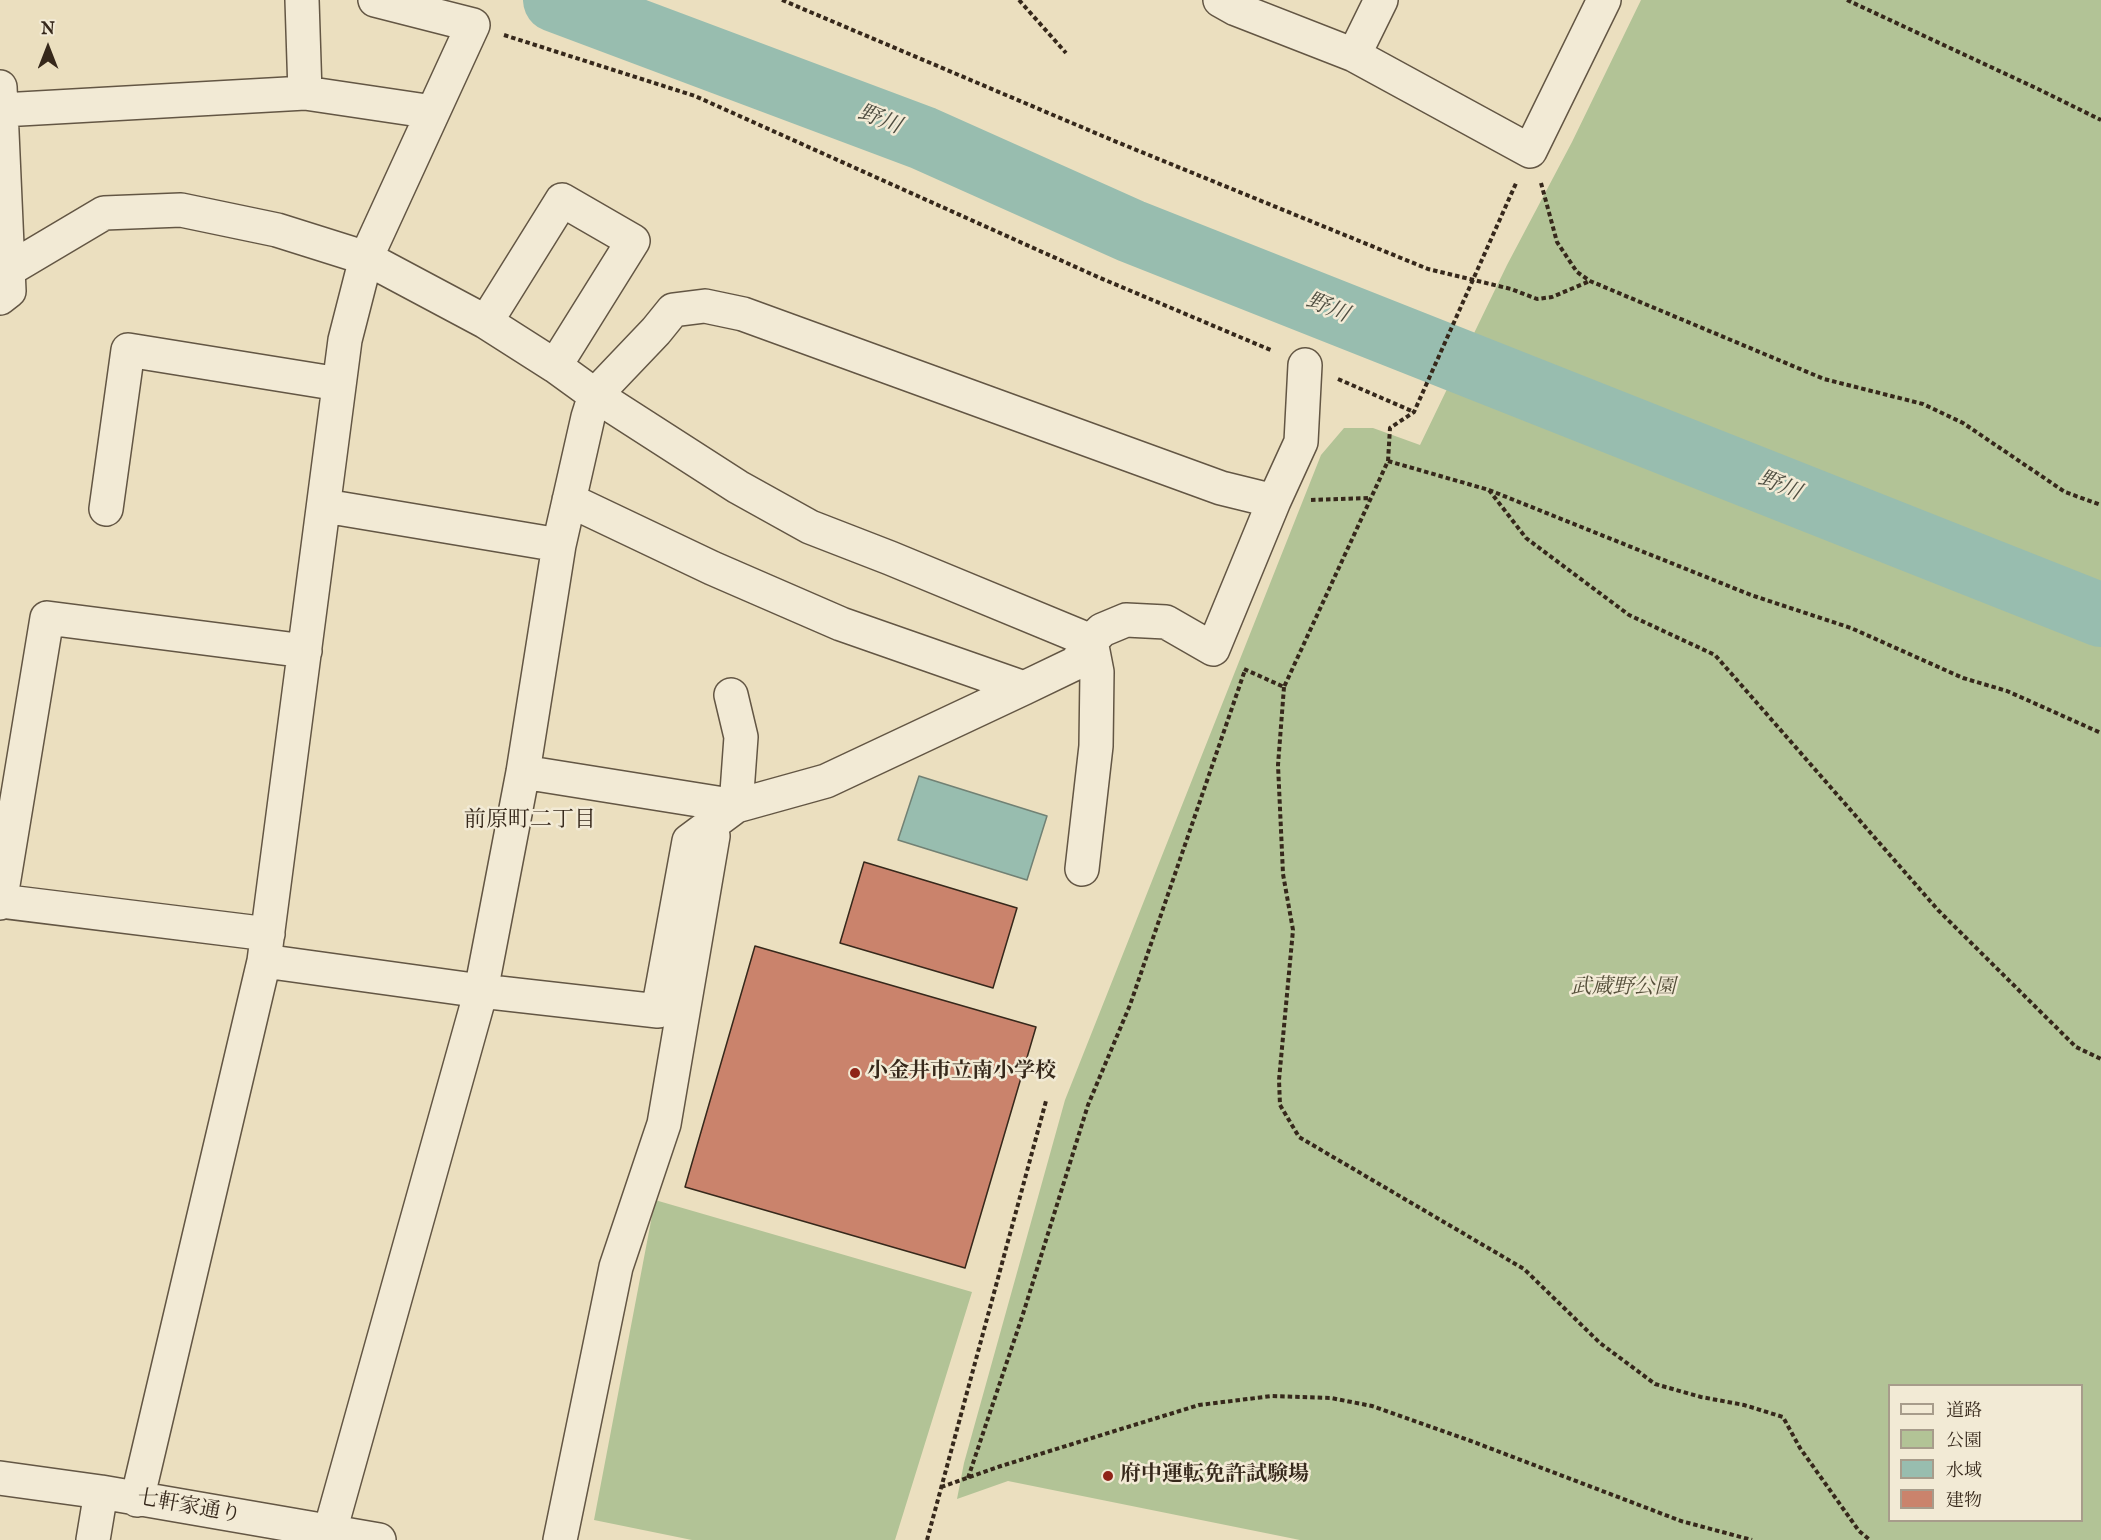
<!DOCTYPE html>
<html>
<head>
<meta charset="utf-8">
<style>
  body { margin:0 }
  #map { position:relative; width:2101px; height:1540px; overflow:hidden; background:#ebdfbf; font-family:"IM FELL English","Noto Serif JP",serif }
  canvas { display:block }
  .legend { position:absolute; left:1888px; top:1384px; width:195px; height:138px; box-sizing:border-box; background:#f2ead5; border:2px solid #a79c8b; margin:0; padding:8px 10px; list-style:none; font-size:18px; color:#36281b }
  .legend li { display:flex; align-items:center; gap:12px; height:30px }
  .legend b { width:30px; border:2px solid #a79c8b }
  .north { position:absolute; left:18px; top:18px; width:60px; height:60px; -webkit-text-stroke:4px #f2ead5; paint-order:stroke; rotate:0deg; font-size:16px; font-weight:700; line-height:24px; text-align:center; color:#36281b }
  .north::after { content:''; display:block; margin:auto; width:21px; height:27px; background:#36281b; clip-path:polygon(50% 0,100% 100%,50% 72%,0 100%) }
</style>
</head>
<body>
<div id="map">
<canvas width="2101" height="1540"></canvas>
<ul class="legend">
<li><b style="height:8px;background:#f2ead5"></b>道路</li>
<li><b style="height:16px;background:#b2c396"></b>公園</li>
<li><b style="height:16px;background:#98bdaf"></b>水域</li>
<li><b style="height:16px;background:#ca836c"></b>建物</li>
</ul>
<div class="north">N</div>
</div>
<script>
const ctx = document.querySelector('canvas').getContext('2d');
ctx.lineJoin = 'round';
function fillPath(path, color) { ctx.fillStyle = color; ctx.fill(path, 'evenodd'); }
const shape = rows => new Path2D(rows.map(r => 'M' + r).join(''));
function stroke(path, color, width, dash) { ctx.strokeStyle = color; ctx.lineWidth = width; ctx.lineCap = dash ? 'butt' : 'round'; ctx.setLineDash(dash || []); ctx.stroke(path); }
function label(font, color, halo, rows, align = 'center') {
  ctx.font = font + ' "IM FELL English","Noto Serif JP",serif'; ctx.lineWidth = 5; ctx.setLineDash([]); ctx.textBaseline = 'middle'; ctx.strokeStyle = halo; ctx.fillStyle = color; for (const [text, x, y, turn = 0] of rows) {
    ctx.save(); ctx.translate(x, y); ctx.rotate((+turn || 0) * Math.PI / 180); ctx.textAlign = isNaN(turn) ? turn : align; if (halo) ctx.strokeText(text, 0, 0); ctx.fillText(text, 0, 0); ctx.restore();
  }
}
const green = shape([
  [1641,0,2101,0,2101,1540,1300,1540,1008,1481,957,1499,964,1463,1065,1100,1321,455,1344,428,1373,428,1420,445,1507,265,1572,142],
  [1890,1386,2082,1386,2082,1520,1890,1520],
  [655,1200,972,1292,895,1540,692,1540,594,1520]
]);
const water = shape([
  [919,776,1047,816,1027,880,898,840,919,776]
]);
const river = shape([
  [555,0,923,138,1131,231,2101,615]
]);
const building = shape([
  [864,862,1017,908,993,988,840,943,864,862],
  [755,946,1036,1027,965,1268,685,1187,755,946]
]);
const path = shape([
  [782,0,1112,140,1428,269,1511,289,1537,299,1552,297,1590,281],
  [1019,0,1066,53],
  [1847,0,2038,89,2101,120],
  [504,35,695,96,1098,277,1273,351],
  [1541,183,1557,242,1577,272,1590,281,1824,379,1923,404,1963,423,2065,492,2101,505],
  [1338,379,1414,412],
  [1388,461,1489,490,1751,595,1851,628,1963,678,2007,691,2101,733],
  [1489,490,1526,538,1629,615,1715,655,1938,910,2076,1047,2101,1059],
  [1311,500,1371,498],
  [1244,669,1284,687,1388,461,1390,428,1414,412,1517,181],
  [1284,687,1278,765,1283,874,1293,930,1279,1080,1280,1105,1299,1137,1524,1269,1600,1343,1655,1384,1701,1397,1744,1405,1783,1417,1800,1448,1859,1531,1870,1540],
  [968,1478,1023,1314,1088,1105,1130,1005,1245,670],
  [941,1487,1001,1466,1199,1405,1272,1396,1331,1398,1372,1406,1471,1441,1681,1521,1752,1540],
  [927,1540,1046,1101]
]);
const minor = shape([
  [302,0,305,93],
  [1220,0,1236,9,1354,55,1530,151,1604,0],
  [1354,55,1381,0],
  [0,87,9,291,0,298],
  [2,110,305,93,433,112],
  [0,272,8,270,104,213,181,210,277,230,366,258,486,322,555,366,595,395,738,487,810,527,890,558,1091,641],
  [486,322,562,200,633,241,555,366],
  [569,500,712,568,841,624,1024,688],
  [325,506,559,545],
  [106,509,128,350,339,384],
  [731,695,741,737,736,806],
  [523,772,736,806],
  [1082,869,1096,746,1097,672,1091,641],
  [0,901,268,934],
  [0,903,47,618,305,651],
  [264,961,481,991,658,1011,689,841,736,806,826,781,1024,688,1076,663,1091,641,1102,630,1126,620,1166,622,1213,649,1274,501,1301,442,1305,365],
  [0,1478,101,1492,379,1540],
  [137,1500,264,961,345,340,366,258,473,25,375,0],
  [330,1531,481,991,523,772,559,545,588,417,595,395,656,331,673,310,705,306,743,314,1221,488,1274,501],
  [93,1540,101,1492],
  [560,1540,616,1267,664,1124,713,836]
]);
const markers = [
  [855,1073,6,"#8f2418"],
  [1108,1476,6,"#8f2418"]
];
const parkNames = [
  ["武蔵野公園",1623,989]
];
const poiNames = [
  ["小金井市立南小学校",867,1073],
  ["府中運転免許試験場",1120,1476]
];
const streetNames = [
  ["七軒家通り",189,1508,10]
];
const waterNames = [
  ["野川",879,121,21],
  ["野川",1327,309,22],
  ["野川",1779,487,22]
];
const neighbourhoodNames = [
  ["前原町二丁目",530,821]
];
fillPath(green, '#b2c396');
fillPath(water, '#98bdaf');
stroke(water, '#718174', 1.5);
stroke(river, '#98bdaf', 64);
fillPath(building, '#ca836c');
stroke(building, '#36281b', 1.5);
stroke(minor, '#635644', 36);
stroke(path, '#36281b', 4, [4.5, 3]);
stroke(minor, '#f2ead5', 33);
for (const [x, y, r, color] of markers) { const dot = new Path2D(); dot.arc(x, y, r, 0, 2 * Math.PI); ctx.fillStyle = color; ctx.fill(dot); stroke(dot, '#f2ead5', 2); }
label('italic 21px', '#554f3a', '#f2ead5', parkNames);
label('bold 21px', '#36281b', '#f2ead5', poiNames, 'left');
label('21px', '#36281b', '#f2ead5', streetNames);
label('italic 22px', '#4e4d40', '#f2ead5', waterNames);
label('22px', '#36281b', '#f2ead5', neighbourhoodNames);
</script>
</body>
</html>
